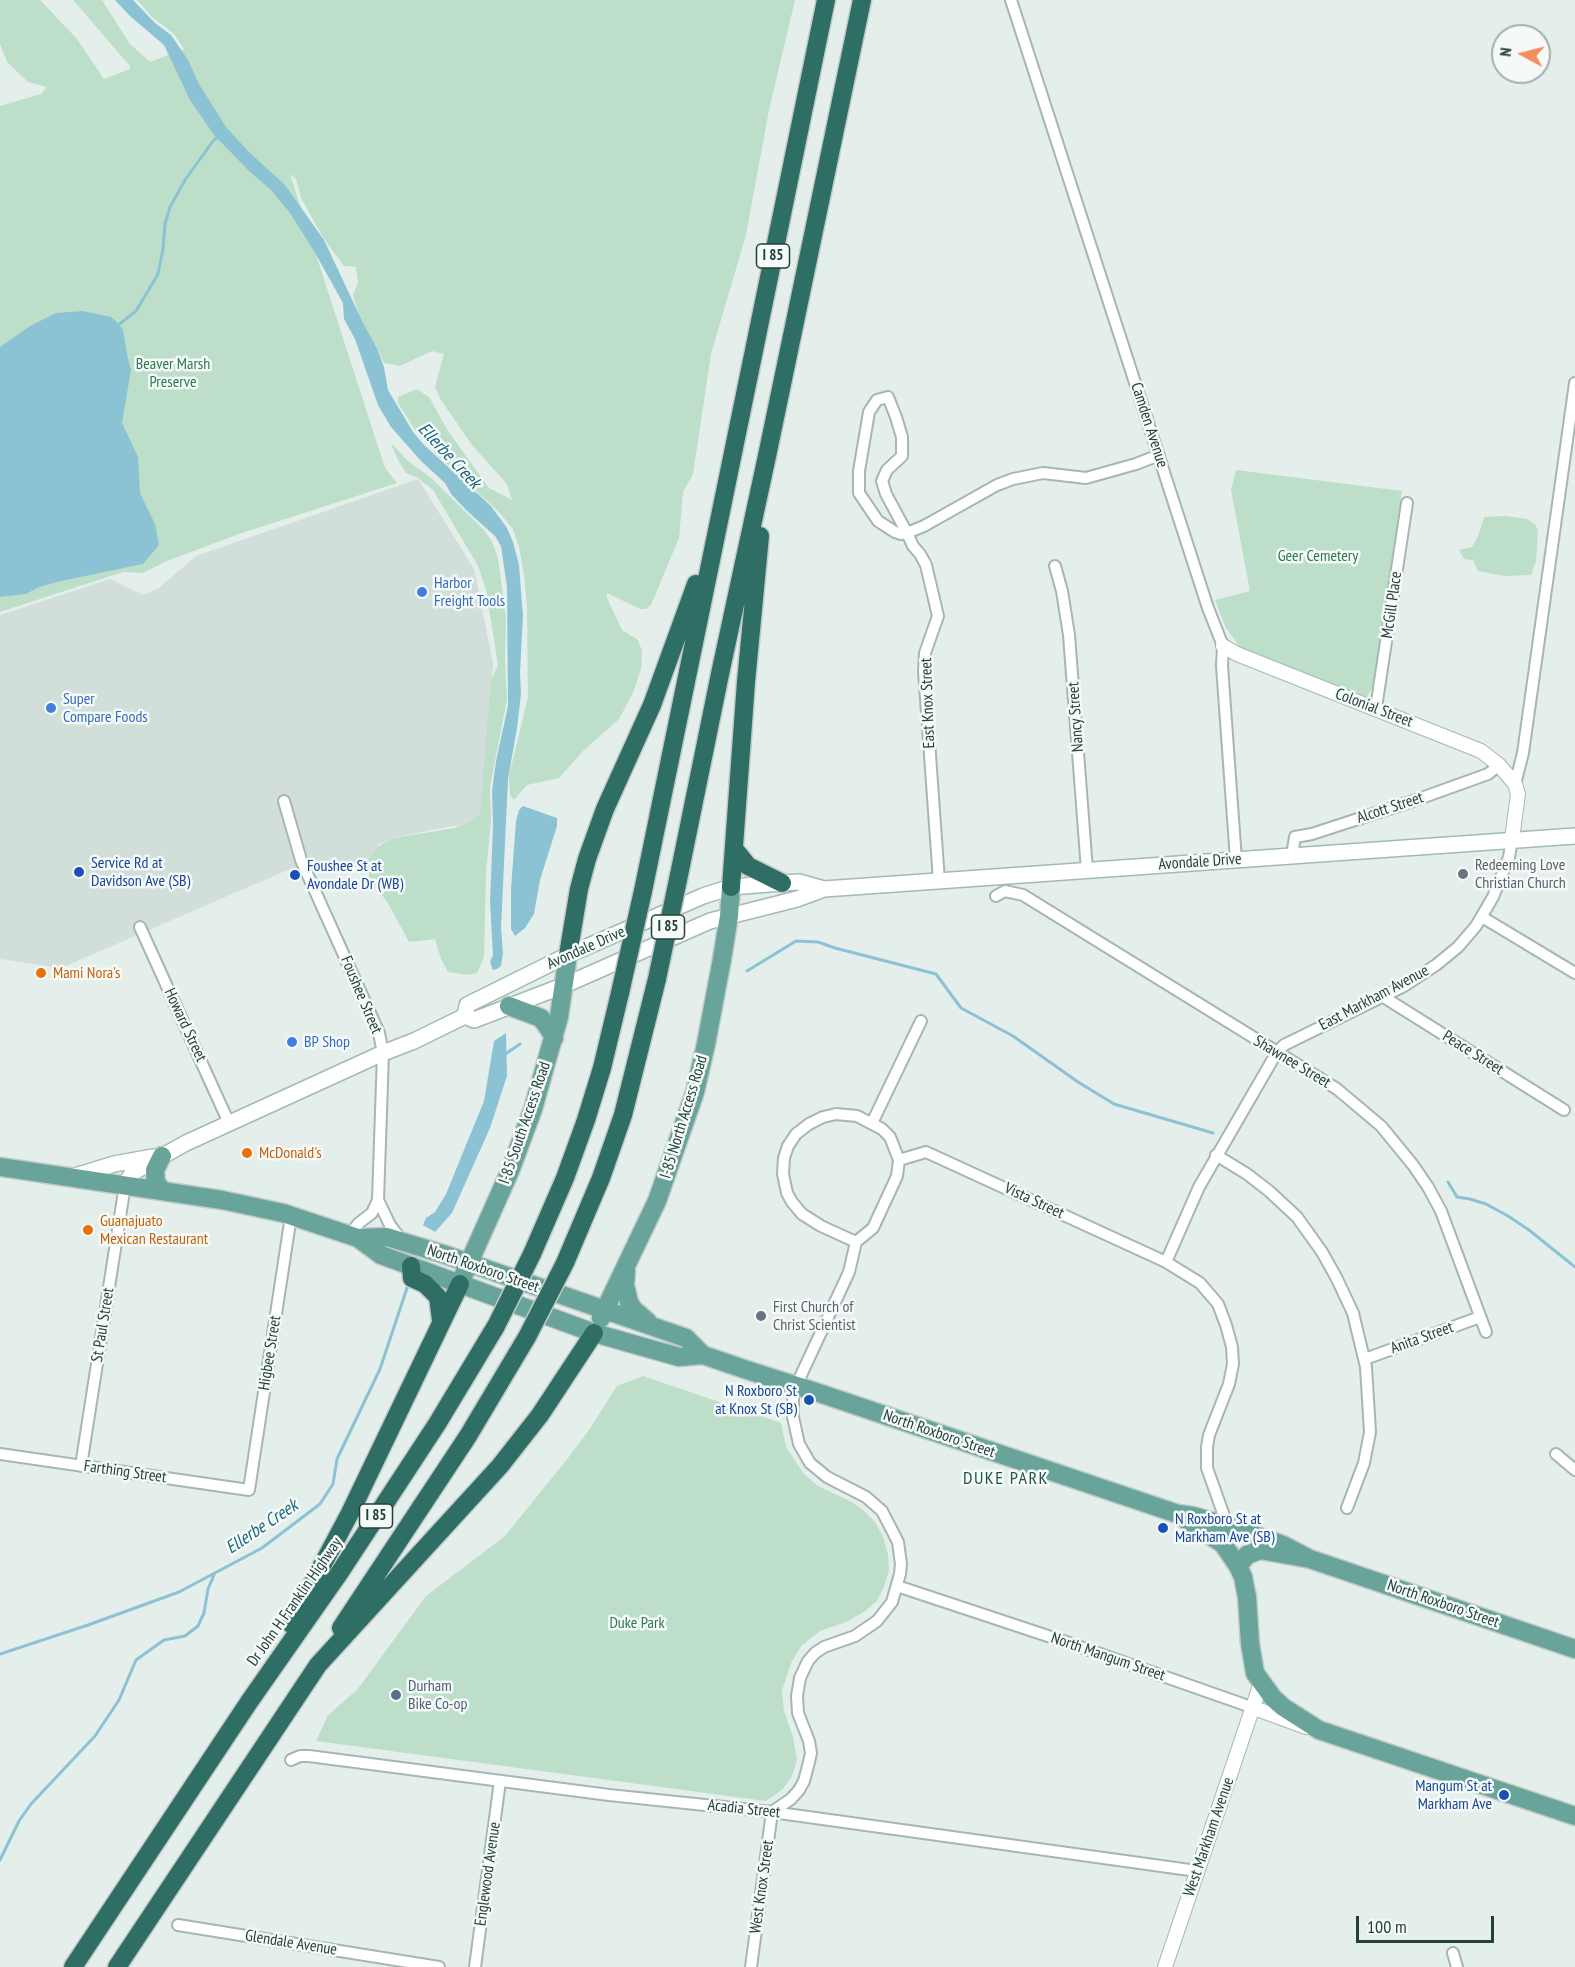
<!DOCTYPE html>
<html>
<head>
<meta charset="utf-8">
<style>
  body { margin:0 }
  #map { position:relative; width:1575px; height:1967px; overflow:hidden; background:#e4eeeb; font-family:"PT Sans Narrow",sans-serif }
  canvas { display:block }
  .north { position:absolute; left:1491px; top:24px; width:60px; height:60px; box-sizing:border-box; background:#f5faf8; border:2px solid #a1b0ac; border-radius:50%; rotate:277deg; font-size:16px; font-weight:700; line-height:24px; text-align:center; color:#23413b }
  .north::after { content:''; display:block; margin:auto; width:21px; height:27px; background:#f58d5c; clip-path:polygon(50% 0,100% 100%,50% 72%,0 100%) }
  .scale { position:absolute; left:1356px; top:1916px; width:138px; height:27px; box-sizing:border-box; border:3px solid #23413b; border-top:0; padding-left:8px; font-size:18px; line-height:21px; white-space:nowrap; color:#23413b; -webkit-text-stroke:4px #f5faf8; paint-order:stroke }
</style>
</head>
<body>
<div id="map">
<canvas width="1575" height="1967"></canvas>
<div class="north">N</div>
<div class="scale">100 m</div>
</div>
<script>
const ctx = document.querySelector('canvas').getContext('2d');
ctx.lineJoin = 'round';
function fillPath(path, color) { ctx.fillStyle = color; ctx.fill(path, 'evenodd'); }
const shape = rows => new Path2D(rows.map(r => 'M' + r).join(''));
function stroke(path, color, width, dash) { ctx.strokeStyle = color; ctx.lineWidth = width; ctx.lineCap = dash ? 'butt' : 'round'; ctx.setLineDash(dash || []); ctx.stroke(path); }
function label(font, color, halo, rows, align = 'center') {
  ctx.font = font + ' "PT Sans Narrow",sans-serif'; ctx.lineWidth = 5; ctx.setLineDash([]); ctx.textBaseline = 'middle'; ctx.strokeStyle = halo; ctx.fillStyle = color; for (const [text, x, y, turn = 0] of rows) {
    ctx.save(); ctx.translate(x, y); ctx.rotate((+turn || 0) * Math.PI / 180); ctx.textAlign = isNaN(turn) ? turn : align; if (halo) ctx.strokeText(text, 0, 0); ctx.fillText(text, 0, 0); ctx.restore();
  }
}
const built = shape([
  [418,479,474,569,493,663,481,823,447,827,396,837,379,844,365,864,339,873,290,869,61,968,0,959,0,615,110,579,143,595,159,588,196,556]
]);
const green = shape([
  [0,0,40,0,77,39,104,79,130,69,130,66,73,0,102,0,130,44,150,62,184,49,174,34,152,17,137,0,795,0,769,110,746,235,711,354,693,474,683,492,679,538,651,605,646,609,640,609,607,593,607,598,622,630,638,640,642,651,641,669,633,693,619,719,583,751,559,778,527,785,514,800,510,795,509,776,528,697,527,607,524,575,519,547,513,529,499,512,438,456,415,430,398,403,398,397,417,389,429,397,448,431,489,488,512,500,507,484,472,445,441,400,435,387,444,354,432,351,400,366,384,363,376,345,365,334,353,295,358,283,356,267,344,266,324,239,301,198,296,179,290,174,385,468,397,483,239,534,167,561,143,573,123,572,0,612,0,106,41,94,47,87,28,82,7,62,0,44],
  [391,443,409,462,430,477,484,530,492,542,498,558,506,619,505,662,507,699,490,787,491,822,486,872,484,957,477,973,468,975,448,972,441,959,435,939,409,942,389,905,369,877,368,860,377,847,393,838,455,828,471,821,480,814,491,680,498,665,486,589,478,566,433,490,418,478,406,473,398,460],
  [1236,470,1402,491,1373,686,1367,697,1261,657,1239,646,1225,626,1215,600,1250,591,1231,490],
  [1506,516,1527,519,1535,524,1538,531,1536,561,1531,575,1504,576,1478,571,1473,560,1464,559,1459,550,1472,547,1479,534,1484,517],
  [643,1376,781,1423,786,1447,804,1474,818,1486,852,1502,864,1511,875,1522,883,1537,888,1554,889,1570,884,1587,877,1601,864,1612,846,1622,820,1631,802,1645,792,1661,782,1690,784,1711,793,1737,797,1760,792,1776,783,1789,766,1801,316,1741,328,1715,357,1690,426,1596,505,1536,568,1458,589,1430,617,1386]
]);
const water = shape([
  [115,0,133,0,155,23,171,35,188,60,199,84,226,127,248,151,285,185,324,240,364,325,377,348,384,367,388,390,413,432,424,445,491,506,507,528,513,542,519,565,523,616,520,673,521,694,517,728,508,779,501,928,503,953,501,966,497,969,493,970,490,962,493,955,490,902,493,825,492,791,496,761,508,706,507,587,501,546,495,536,467,511,451,494,445,483,421,461,391,427,378,405,355,339,344,319,343,303,314,251,290,213,270,189,250,172,214,135,190,100,164,45,130,16],
  [83,311,111,317,119,324,123,330,127,354,131,370,122,423,138,457,140,493,155,524,159,545,143,564,61,581,39,587,26,594,0,597,0,347,30,326,56,313],
  [523,806,557,818,557,826,540,880,534,914,525,928,515,936,511,929,511,889,516,821,519,810],
  [506,1033,507,1076,490,1128,452,1213,435,1232,423,1225,426,1218,435,1212,446,1194,484,1101,494,1041]
]);
const stream = shape([
  [117,326,136,311,158,274,163,249,165,224,170,207,185,180,213,141,218,137],
  [747,971,796,941,818,942,835,948,936,974,961,1008,1013,1036,1078,1082,1114,1104,1213,1133],
  [504,1055,520,1044],
  [1448,1182,1457,1197,1470,1199,1486,1204,1508,1216,1529,1230,1575,1267],
  [0,1654,88,1625,179,1592,262,1548,320,1504,333,1484,337,1459,380,1369,407,1288],
  [0,1860,19,1821,31,1804,95,1736,119,1700,136,1660,164,1640,185,1636,198,1626,204,1613,208,1589,214,1575]
]);
const minor = shape([
  [1011,0,1208,608,1223,646,1222,666,1236,860],
  [1055,566,1062,591,1069,635,1087,870],
  [1376,708,1407,503],
  [1515,784,1523,753,1575,383],
  [284,801,301,860,379,1033,383,1053,378,1200,372,1213,359,1223,349,1235],
  [1292,855,1295,837,1312,834,1413,801,1488,774,1499,765],
  [939,881,924,671,925,653,938,616,926,565,920,554,913,546,907,533,886,494,882,481,887,470,902,456,902,437,896,417,888,397,877,400,869,412,859,471,859,493,878,521,895,532,901,534,907,533,924,526,997,485,1013,479,1043,473,1086,478,1136,464,1159,455],
  [996,896,1005,891,1023,895,1337,1089,1381,1126,1413,1165,1428,1187,1441,1211,1486,1332],
  [1482,917,1575,973],
  [140,927,229,1123],
  [1382,996,1564,1110],
  [836,1114,857,1116,882,1129,890,1137,899,1160,897,1176,873,1228,856,1242,821,1226,802,1214,792,1202,787,1193,783,1174,784,1158,788,1146,796,1134,809,1124,823,1117,836,1114],
  [872,1123,921,1021],
  [1216,1155,1247,1174,1269,1191,1297,1217,1322,1252,1336,1277,1353,1313,1366,1367,1370,1432,1364,1463,1347,1508],
  [899,1160,926,1152,1166,1262,1200,1283,1218,1304,1226,1325,1232,1347,1233,1364,1229,1384,1209,1435,1207,1447,1207,1468,1223,1513,1225,1528],
  [378,1200,390,1225,402,1241],
  [1166,1262,1199,1187,1277,1052,1284,1045,1404,986,1436,965,1458,947,1476,926,1493,897,1509,857,1512,839],
  [1365,1359,1480,1317],
  [0,1454,249,1490,291,1216],
  [1556,1454,1575,1470],
  [81,1466,125,1185],
  [897,1586,1069,1643,1254,1708],
  [291,1760,300,1756,309,1756,609,1795,772,1812,1197,1871],
  [178,1925,439,1967],
  [1453,1953,1457,1967],
  [475,1967,500,1781],
  [751,1967,772,1812,791,1799,799,1790,804,1781,809,1762,811,1753,809,1741,798,1713,797,1696,800,1678,808,1661,815,1653,824,1647,855,1636,877,1621,892,1602,900,1574,901,1564,898,1542,882,1511,866,1497,827,1477,810,1463,799,1444,793,1417,793,1399,796,1386,849,1272,856,1242]
]);
const tertiary = shape([
  [1223,646,1237,654,1481,751,1499,765,1515,784,1518,794,1512,839],
  [1254,1708,1306,1727],
  [1165,1967,1261,1683]
]);
const secondary = shape([
  [465,1016,474,1020,565,985,710,921,797,899,824,889,1575,836],
  [465,1016,467,1005,568,955,703,896,731,887,782,883,799,882,824,889],
  [72,1177,114,1164,153,1157],
  [125,1185,132,1173,186,1143,383,1053,414,1041,465,1016]
]);
const primary = shape([
  [509,1006,541,1018,549,1029,554,1038],
  [162,1156,155,1170,156,1183,163,1191],
  [0,1167,222,1200,283,1213,358,1238,381,1255,594,1333,679,1357,703,1355],
  [358,1238,387,1237,443,1254,686,1338,703,1355,747,1370,816,1392,1178,1514,1193,1516,1225,1525,1283,1545,1310,1559],
  [626,1271,625,1285,629,1302,633,1309,648,1322],
  [464,1274,510,1171,533,1109,559,1017,568,955],
  [601,1318,657,1201,695,1092,706,1044,722,959,729,916,731,887],
  [1187,1521,1223,1544,1238,1566,1243,1577,1247,1597,1250,1643,1255,1673,1273,1698,1283,1707,1319,1730,1575,1816],
  [1238,1566,1247,1555,1260,1550,1310,1559,1575,1649]
]);
const motorway = shape([
  [735,850,748,866,782,883],
  [679,875,720,674,767,456,862,0],
  [731,887,746,682,760,536],
  [643,891,826,0],
  [568,955,579,889,587,859,605,809,652,705,696,584],
  [532,1254,565,1178,586,1120,602,1068,620,993],
  [565,1263,601,1178,623,1115,657,979],
  [411,1266,412,1278,425,1284,438,1297,441,1320],
  [291,1624,350,1513,460,1284],
  [341,1628,468,1436,527,1337],
  [73,1967,249,1702,340,1572,437,1424,496,1326],
  [117,1967,318,1665,500,1466,540,1415,594,1333]
]);
const motorwayBridge = shape([
  [657,979,679,875],
  [620,993,643,891],
  [496,1326,532,1254],
  [527,1337,565,1263]
]);
const markers = [
  [422,592,6,"#3f7fe0"],
  [51,708,6,"#3f7fe0"],
  [79,872,6,"#1a4fb4"],
  [1463,874,6,"#6b7280"],
  [295,875,6,"#1a4fb4"],
  [41,973,6,"#e8710a"],
  [292,1042,6,"#3f7fe0"],
  [247,1153,6,"#e8710a"],
  [88,1230,6,"#e8710a"],
  [761,1316,6,"#6b7280"],
  [809,1400,6,"#1a4fb4"],
  [1163,1528,6,"#1a4fb4"],
  [396,1695,6,"#5c6f8a"],
  [1504,1795,6,"#1a4fb4"]
];
const shields = [
  [773,256,33],
  [668,927,33],
  [376,1516,33]
];
const shieldNames = [
  ["I 85",773,256],
  ["I 85",668,927],
  ["I 85",376,1516]
];
const parkNames = [
  ["Beaver Marsh",173,364],
  ["Preserve",173,382],
  ["Geer Cemetery",1318,556],
  ["Duke Park",637,1623]
];
const streetNames = [
  ["Camden Avenue",1149,425,72],
  ["McGill Place",1392,605,-82],
  ["East Knox Street",928,703,-92],
  ["Colonial Street",1374,708,21],
  ["Nancy Street",1076,717,-94],
  ["Alcott Street",1390,808,-18],
  ["Avondale Drive",1200,862,-4],
  ["Avondale Drive",586,948,-24],
  ["Foushee Street",361,995,67],
  ["East Markham Avenue",1374,998,-28],
  ["Howard Street",185,1025,65],
  ["Peace Street",1473,1053,32],
  ["Shawnee Street",1292,1062,31],
  ["I-85 North Access Road",684,1117,-73],
  ["I-85 South Access Road",525,1123,-71],
  ["Vista Street",1034,1201,25],
  ["North Roxboro Street",483,1269,19],
  ["St Paul Street",103,1325,-81],
  ["Anita Street",1422,1338,-20],
  ["Higbee Street",270,1353,-81],
  ["North Roxboro Street",939,1434,19],
  ["Farthing Street",125,1472,8],
  ["Dr John H Franklin Highway",295,1602,-55],
  ["North Roxboro Street",1443,1604,19],
  ["North Mangum Street",1108,1657,19],
  ["Acadia Street",744,1809,6],
  ["West Markham Avenue",1209,1837,-71],
  ["Englewood Avenue",488,1874,-82],
  ["West Knox Street",762,1887,-82],
  ["Glendale Avenue",291,1943,9]
];
const shopNames = [
  ["Harbor",434,583],
  ["Freight Tools",434,601],
  ["Super",63,699],
  ["Compare Foods",63,717],
  ["BP Shop",304,1042]
];
const transitNames = [
  ["Service Rd at",91,863],
  ["Davidson Ave (SB)",91,881],
  ["Foushee St at",307,866],
  ["Avondale Dr (WB)",307,884],
  ["N Roxboro St",797,1391,"right"],
  ["at Knox St (SB)",797,1409,"right"],
  ["N Roxboro St at",1175,1519],
  ["Markham Ave (SB)",1175,1537],
  ["Mangum St at",1492,1786,"right"],
  ["Markham Ave",1492,1804,"right"]
];
const worshipNames = [
  ["Redeeming Love",1475,865],
  ["Christian Church",1475,883],
  ["First Church of",773,1307],
  ["Christ Scientist",773,1325]
];
const foodNames = [
  ["Mami Nora's",53,973],
  ["McDonald's",259,1153],
  ["Guanajuato",100,1221],
  ["Mexican Restaurant",100,1239]
];
const serviceNames = [
  ["Durham",408,1686],
  ["Bike Co-op",408,1704]
];
const waterNames = [
  ["Ellerbe Creek",449,456,47],
  ["Ellerbe Creek",262,1527,-34]
];
const neighbourhoodNames = [
  ["DUKE PARK",1006,1479]
];
fillPath(built, '#d2deda');
fillPath(green, '#bddfc9');
fillPath(water, '#8cc3d4');
stroke(stream, '#8cc3d4', 3);
stroke(minor, '#a6b7b3', 14);
stroke(tertiary, '#a6b7b3', 16);
stroke(secondary, '#a2bab4', 18);
stroke(primary, '#c1cac8', 21);
stroke(motorway, '#c1cac8', 21);
stroke(minor, '#fff', 10);
stroke(tertiary, '#fff', 14);
stroke(secondary, '#fff', 15);
stroke(primary, '#68a499', 18);
stroke(motorway, '#2e6e65', 18);
stroke(motorwayBridge, '#c1cac8', 21, []);
stroke(motorwayBridge, '#2e6e65', 18);
for (const [x, y, r, color] of markers) { const dot = new Path2D(); dot.arc(x, y, r, 0, 2 * Math.PI); ctx.fillStyle = color; ctx.fill(dot); stroke(dot, '#f5faf8', 2); }
for (const [x, y, w] of shields) { const box = new Path2D(); box.roundRect(x - w / 2, y - 12, w, 24, 4.5); ctx.fillStyle = '#f5faf8'; ctx.fill(box); stroke(box, '#23413b', 1.5); }
label('bold 15px', '#23413b', null, shieldNames);
label('16px', '#2c794f', '#f5faf8', parkNames);
label('16px', '#23413b', '#f5faf8', streetNames);
label('16px', '#366cbe', '#f5faf8', shopNames, 'left');
label('16px', '#164399', '#f5faf8', transitNames, 'left');
label('16px', '#5b616d', '#f5faf8', worshipNames, 'left');
label('16px', '#c56008', '#f5faf8', foodNames, 'left');
label('16px', '#4e5e75', '#f5faf8', serviceNames, 'left');
label('italic 18px', '#1b667f', '#f5faf8', waterNames);
ctx.letterSpacing = '1.5px';
label('18px', '#1e544b', '#f5faf8', neighbourhoodNames);
ctx.letterSpacing = '0px';
</script>
</body>
</html>
